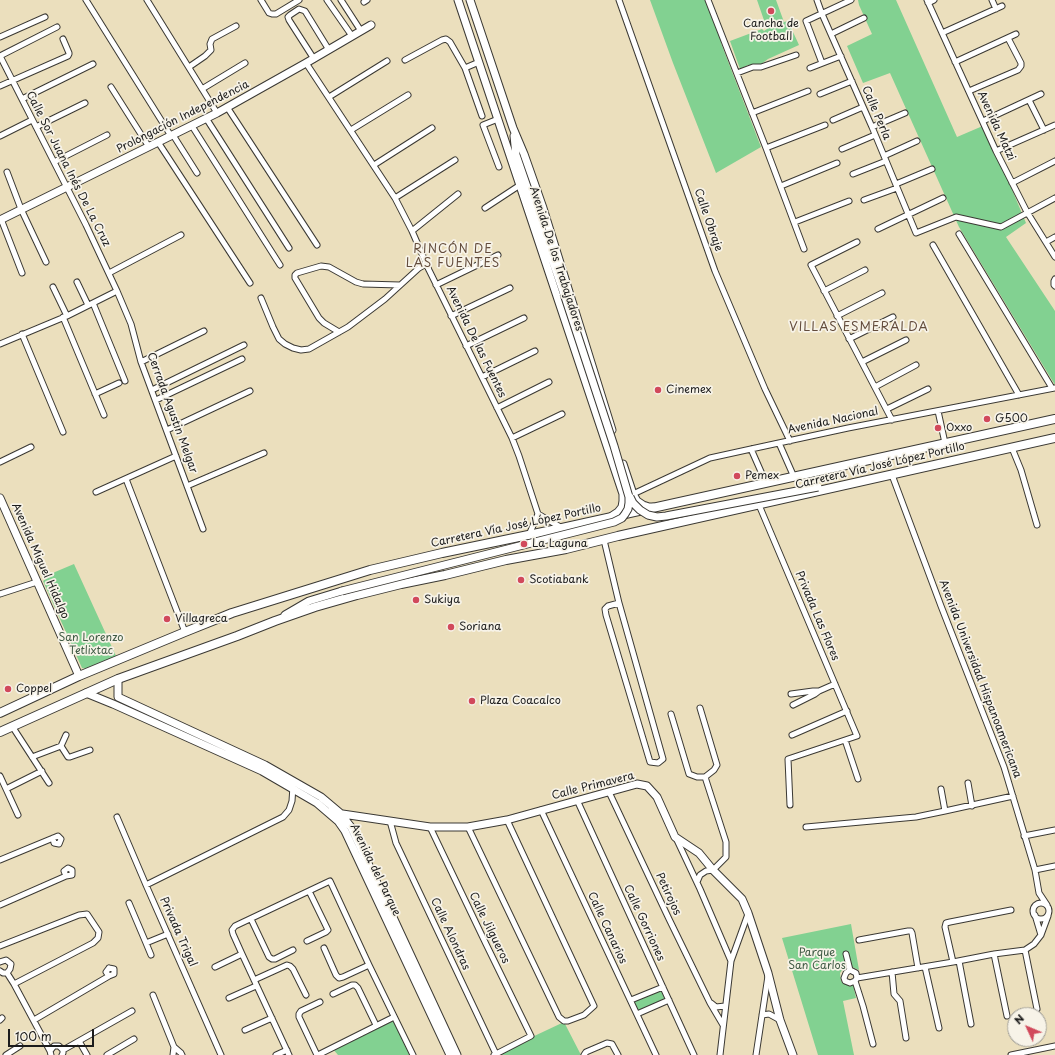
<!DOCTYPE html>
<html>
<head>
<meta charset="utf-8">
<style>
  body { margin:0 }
  #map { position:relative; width:1055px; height:1055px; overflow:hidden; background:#ebdfbd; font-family:"Playpen Sans",sans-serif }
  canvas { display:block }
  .north { position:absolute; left:1007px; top:1007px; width:40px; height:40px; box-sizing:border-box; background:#f7f3e8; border:1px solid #9f9d96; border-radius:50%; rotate:314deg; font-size:11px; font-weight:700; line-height:16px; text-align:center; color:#1c1c1c }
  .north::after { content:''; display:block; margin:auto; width:14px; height:18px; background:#d1495b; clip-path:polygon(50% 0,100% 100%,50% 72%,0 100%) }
  .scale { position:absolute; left:8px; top:1029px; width:86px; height:18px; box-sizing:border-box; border:2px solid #1c1c1c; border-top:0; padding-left:5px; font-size:12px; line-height:14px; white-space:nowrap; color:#1c1c1c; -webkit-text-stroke:3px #f7f3e8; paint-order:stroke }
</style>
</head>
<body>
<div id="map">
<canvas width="1055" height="1055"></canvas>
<div class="north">N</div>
<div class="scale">100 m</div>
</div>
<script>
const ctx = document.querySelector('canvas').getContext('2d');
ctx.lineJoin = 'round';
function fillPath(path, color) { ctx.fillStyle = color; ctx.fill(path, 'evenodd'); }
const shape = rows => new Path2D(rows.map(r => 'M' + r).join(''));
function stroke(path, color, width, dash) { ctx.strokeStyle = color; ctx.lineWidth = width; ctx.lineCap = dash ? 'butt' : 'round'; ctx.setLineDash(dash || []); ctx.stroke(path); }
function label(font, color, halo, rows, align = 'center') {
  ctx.font = font + ' "Playpen Sans",sans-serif'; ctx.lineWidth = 3.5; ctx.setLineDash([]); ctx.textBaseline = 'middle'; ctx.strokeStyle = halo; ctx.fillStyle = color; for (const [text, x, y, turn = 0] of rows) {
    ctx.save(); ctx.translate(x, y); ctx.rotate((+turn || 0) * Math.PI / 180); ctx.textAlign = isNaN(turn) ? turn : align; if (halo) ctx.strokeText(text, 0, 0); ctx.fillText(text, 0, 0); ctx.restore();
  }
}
const green = shape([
  [650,0,709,0,725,41,721,43,761,147,716,173,673,63],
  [757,0,776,0,784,22,788,21,799,45,768,59,760,65,748,65,740,69,730,41,762,29,764,31,767,29],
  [858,0,896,0,957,137,985,125,1026,223,1006,237,1055,311,1055,385,959,227,890,73,863,83,847,46,872,34,859,5],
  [74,564,116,656,87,669,82,668,43,581,55,572],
  [851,924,859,970,850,966,844,968,840,973,841,981,847,985,853,984,856,998,843,1001,854,1055,818,1055,782,938],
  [663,987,669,1000,637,1014,631,1000],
  [394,1017,411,1055,338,1055,332,1048],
  [564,1022,581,1055,494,1055]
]);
const street = shape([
  [86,0,171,136],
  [147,0,217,113],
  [261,0,269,13,272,14,276,14,299,0],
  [327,0,352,36],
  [341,0,361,31],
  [619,0,715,271,765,389,790,441],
  [708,0,766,148,804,249],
  [817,0,822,14,872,127,916,233,956,217,1001,227,1055,198],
  [927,0,996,151,1027,212,1055,257],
  [992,0,996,9],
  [364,2,367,0],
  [928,3,934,0],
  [942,33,1002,6],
  [831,34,864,18],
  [0,37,45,17],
  [0,56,86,225,117,291,131,324,141,362,203,529],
  [0,56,57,27],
  [314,59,289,20,288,17,290,15,299,9,305,11,329,50],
  [405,60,442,40,446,39,450,42,465,68,482,116],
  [955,62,1016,34],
  [306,63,395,198,412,231,429,270,512,438,519,456,538,514,562,528],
  [822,63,806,21,851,0],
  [189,67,205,56,211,50,210,44,212,39,236,26],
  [465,68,479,62],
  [810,68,841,56],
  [737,73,753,67,761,67,796,55],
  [0,86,68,56,69,54,69,53,63,39],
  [111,87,149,147],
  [202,89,245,63],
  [969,91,1018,70,1021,66,1021,63,1008,38],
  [820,94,852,81],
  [329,97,387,61],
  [22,99,93,64],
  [1029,100,1044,130],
  [227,107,317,245],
  [752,113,808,91],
  [206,118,289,248],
  [498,119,483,125,499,167],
  [833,120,863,107],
  [983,121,1041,94],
  [192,126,280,265],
  [36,127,85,103],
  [872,127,905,113],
  [351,130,408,95],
  [173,135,197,173],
  [0,136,32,120],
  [158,142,250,283],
  [766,148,825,125],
  [842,149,875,135],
  [996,151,1055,125],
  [884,156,917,141],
  [54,162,107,135],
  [374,165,432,128],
  [7,172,21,209,46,262],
  [853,174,886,161],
  [1012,183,1055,161],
  [896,184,932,169],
  [781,186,837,163],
  [395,198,455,160],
  [864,200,897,188],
  [485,208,520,185],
  [1,219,22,273],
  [795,222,849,201],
  [878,229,943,198],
  [412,231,458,194],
  [959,234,1052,388],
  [857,242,811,265,892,420],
  [1046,242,1055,237],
  [933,245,1019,395],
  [109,273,181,235],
  [1055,279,1054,281,1054,285,1055,286],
  [77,282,88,305],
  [436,285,498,255],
  [53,287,67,316],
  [824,291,865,270],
  [261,298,273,327,279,339,285,344,293,348,301,350,309,349,348,327,385,299,419,268,426,264],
  [93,303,125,381],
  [451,316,510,288],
  [837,316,882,293],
  [63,317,104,415],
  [339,332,324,323,319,318,295,278,295,275,297,273,321,266,329,267,356,282,363,284,400,285],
  [22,334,63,432],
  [849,339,893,317],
  [0,344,67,316,117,291],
  [466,346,524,318],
  [141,362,204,331],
  [862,362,906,340],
  [482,377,535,351],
  [875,387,916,365],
  [152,390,244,345],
  [95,394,119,383],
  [156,400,242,359],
  [497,408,549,382],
  [887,409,928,389],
  [938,411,945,443],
  [167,430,250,391],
  [512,438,562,414],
  [779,443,794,477],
  [1012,448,1021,470,1037,525],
  [751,449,766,483],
  [0,462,31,447],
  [892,475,941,606,1004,767,1035,870,1039,893,1047,905],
  [126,479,185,632],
  [187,486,264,453],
  [96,492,176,456],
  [631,495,710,458,751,449,848,428,1055,388],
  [759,505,857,736,788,759,790,805],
  [529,535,538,514],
  [604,540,619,603,608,606,605,609,606,615,650,762,658,763,663,759,619,603],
  [0,594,37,582],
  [791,694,813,691,819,691],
  [793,705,815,694,819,691,835,684],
  [671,714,689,774,697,777,705,777,714,770,717,765,700,708],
  [12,726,49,783],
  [792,735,847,711],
  [845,740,858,779],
  [61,746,68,757,70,757,90,750],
  [32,757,61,746,66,735],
  [0,776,18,815],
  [968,783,972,806],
  [6,789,42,771],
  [941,789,945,811],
  [609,792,669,919,710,1003,723,1025],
  [577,800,694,1055],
  [541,810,656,1055],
  [117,817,146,885,221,1055],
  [390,821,396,843,496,1054],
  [430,827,486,944,531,1036,494,1055],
  [468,827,559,1017,564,1021,568,1021,584,1015,594,1006,507,820],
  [806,827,916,817,945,811,1013,796],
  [1024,836,1055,830],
  [676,838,700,889,731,961],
  [0,860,58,836,61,839,59,844,54,843,53,838],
  [1035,870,1055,866],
  [697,882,700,875,706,871,713,870,726,857,726,842,705,777],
  [146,885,283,817,289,810,292,801,293,786],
  [129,903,146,943,168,934],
  '1033 911a8 8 0 1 1 16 0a8 8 0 1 1-16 0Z',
  [0,905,66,876,72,875,72,870,68,868,64,871,66,876],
  [1035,915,1041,935],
  [251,919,269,957,272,959,275,959,293,950],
  [859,940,908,931,911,931,912,933,918,968],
  [307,941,326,932,328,930,309,891],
  [146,943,151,955],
  [0,946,79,915,87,914,99,932,98,938,93,943,14,984],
  [324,948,336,975,339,978,343,977,369,965],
  [1025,950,1037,1009],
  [846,954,850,970],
  [994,954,1007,1016],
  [959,961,971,1024],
  [0,962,6,960,11,964,10,969,7,973,3,973,0,971],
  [953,962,945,927,946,923,950,922,1011,910],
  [215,967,242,954],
  [925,967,939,1028],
  [109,968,114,969,114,974,109,976,106,972,109,968],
  [892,972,894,994,900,1001,906,1038],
  [7,973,14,984,50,1051],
  [857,978,856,973,850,970,846,973,844,978,845,981,850,983,855,981,857,978,953,962,994,954,1025,950,1034,944,1041,935,1048,916],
  [254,980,287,965,290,966,293,969,306,995],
  [855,981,863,1006,873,1044],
  [333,994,352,985,355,985,358,988,376,1025],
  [153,995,174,1047,181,1053,182,1055],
  [229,998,256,986],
  [631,1000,663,987],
  [711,1003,716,1007,725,1006],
  [637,1014,669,1000],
  [762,1015,769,1014,780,1020],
  [0,1020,2,1018],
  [34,1020,109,976],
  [245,1030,272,1018],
  [79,1041,87,1055],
  [63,1050,132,1011],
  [6,1055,20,1046],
  [51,1055,50,1051,54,1046,59,1046,63,1050,63,1053,62,1055],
  [107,1055,134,1039],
  [173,1055,174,1047],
  [276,1055,287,1050],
  [289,1055,242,954,233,934,232,930,235,926,330,881,369,965,413,1055],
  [317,1055,299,1017,299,1014,301,1011,320,1002],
  [318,1055,394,1017],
  [584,1055,586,1052,607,1043,612,1044,618,1055],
  [720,1055,731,961,748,914],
  [756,1055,768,976],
  [1011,1055,1055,1046]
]);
const secondary = shape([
  [458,0,623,494,623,501,622,507,618,512,612,516],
  [470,0,513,128,524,154,543,208,612,430],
  [514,136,516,155,564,294],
  [0,220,217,113,306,63,371,25],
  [623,464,633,494,637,501,643,505,649,507,653,507],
  [0,498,79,676],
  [285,615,309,601,342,591],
  [118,679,118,697,265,765,321,797,340,813,351,827,457,1055],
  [86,693,113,704,262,771,317,803,338,821,345,831,450,1055],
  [329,812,430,827,468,827,507,820,637,784,647,786,657,797,675,837,699,853,713,870,742,899,748,913,768,973,780,1020,793,1055]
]);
const primary = shape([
  [0,713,79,676,185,632,232,613,370,570,442,553,562,528,1055,419],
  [0,732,118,679,237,636,275,621,315,607,357,595,401,584,445,575,506,560,566,549,618,536,1055,438]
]);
const secondaryBridge = shape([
  [630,497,633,503,640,510,648,515,657,517,666,516,818,487],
  [342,591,614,522,622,518,625,514,628,509,629,503,629,497,614,446,564,294]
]);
const markers = [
  [771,11,4,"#d1495b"],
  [658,390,4,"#d1495b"],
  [987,419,4,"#d1495b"],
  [938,428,4,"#d1495b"],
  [737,476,4,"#d1495b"],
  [524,544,4,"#d1495b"],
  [521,580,4,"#d1495b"],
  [416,600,4,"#d1495b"],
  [167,619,4,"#d1495b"],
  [451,627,4,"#d1495b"],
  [8,689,4,"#d1495b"],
  [472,701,4,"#d1495b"]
];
const poiNames = [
  ["Cancha de",771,24,"center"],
  ["Football",771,37,"center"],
  ["Cinemex",666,390],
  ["G500",995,419],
  ["Oxxo",946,428],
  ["Pemex",745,476],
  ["La Laguna",532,544],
  ["Scotiabank",529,580],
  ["Sukiya",424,600],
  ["Villagreca",175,619],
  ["Soriana",459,627],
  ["Coppel",16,689],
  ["Plaza Coacalco",480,701]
];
const streetNames = [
  ["Calle Perla",876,113,67],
  ["Prolongación Independencia",183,117,-27],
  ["Avenida Matzi",996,126,65],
  ["Calle Sor Juana Inés De La Cruz",68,169,63],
  ["Calle Obraje",708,220,71],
  ["Avenida De los Trabajadores",556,259,72],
  ["Avenida De las Fuentes",476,342,64],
  ["Cerrada Agustin Melgar",172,413,70],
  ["Avenida Nacional",833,421,-12],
  ["Carretera Vía José López Portillo",880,466,-13],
  ["Carretera Vía José López Portillo",516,526,-12],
  ["Avenida Miguel Hidalgo",40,561,66],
  ["Privada Las Flores",817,616,67],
  ["Avenida Universidad Hispanoamericana",980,679,69],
  ["Calle Primavera",593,786,-14],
  ["Avenida del Parque",375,870,64],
  ["Petirojos",668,894,65],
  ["Calle Gorriones",644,923,65],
  ["Calle Jilgueros",489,928,64],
  ["Calle Canarios",607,928,65],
  ["Privada Trigal",178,932,66],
  ["Calle Alondras",450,934,65]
];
const parkNames = [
  ["San Lorenzo",91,638],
  ["Tetlixtac",91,651],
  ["Parque",817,953],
  ["San Carlos",817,966]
];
const neighbourhoodNames = [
  ["RINCÓN DE",453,250],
  ["LAS FUENTES",453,264],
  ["VILLAS ESMERALDA",859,328]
];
fillPath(green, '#82d191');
stroke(street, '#3b3934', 7);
stroke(secondary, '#3b3934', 9);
stroke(primary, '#3b3934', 10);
stroke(street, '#fff', 5);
stroke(secondary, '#fff', 7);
stroke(primary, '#fff', 8);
stroke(secondaryBridge, '#3b3934', 9, []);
stroke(secondaryBridge, '#fff', 7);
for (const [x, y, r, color] of markers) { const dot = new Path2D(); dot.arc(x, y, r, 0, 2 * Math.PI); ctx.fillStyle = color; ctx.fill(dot); stroke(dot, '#f7f3e8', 1.5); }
label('11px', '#1c1c1c', '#f7f3e8', poiNames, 'left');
label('11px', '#1c1c1c', '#f7f3e8', streetNames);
label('11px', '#405b45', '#f7f3e8', parkNames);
ctx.letterSpacing = '1px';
label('12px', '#634c3c', '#f7f3e8', neighbourhoodNames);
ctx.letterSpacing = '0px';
</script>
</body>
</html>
